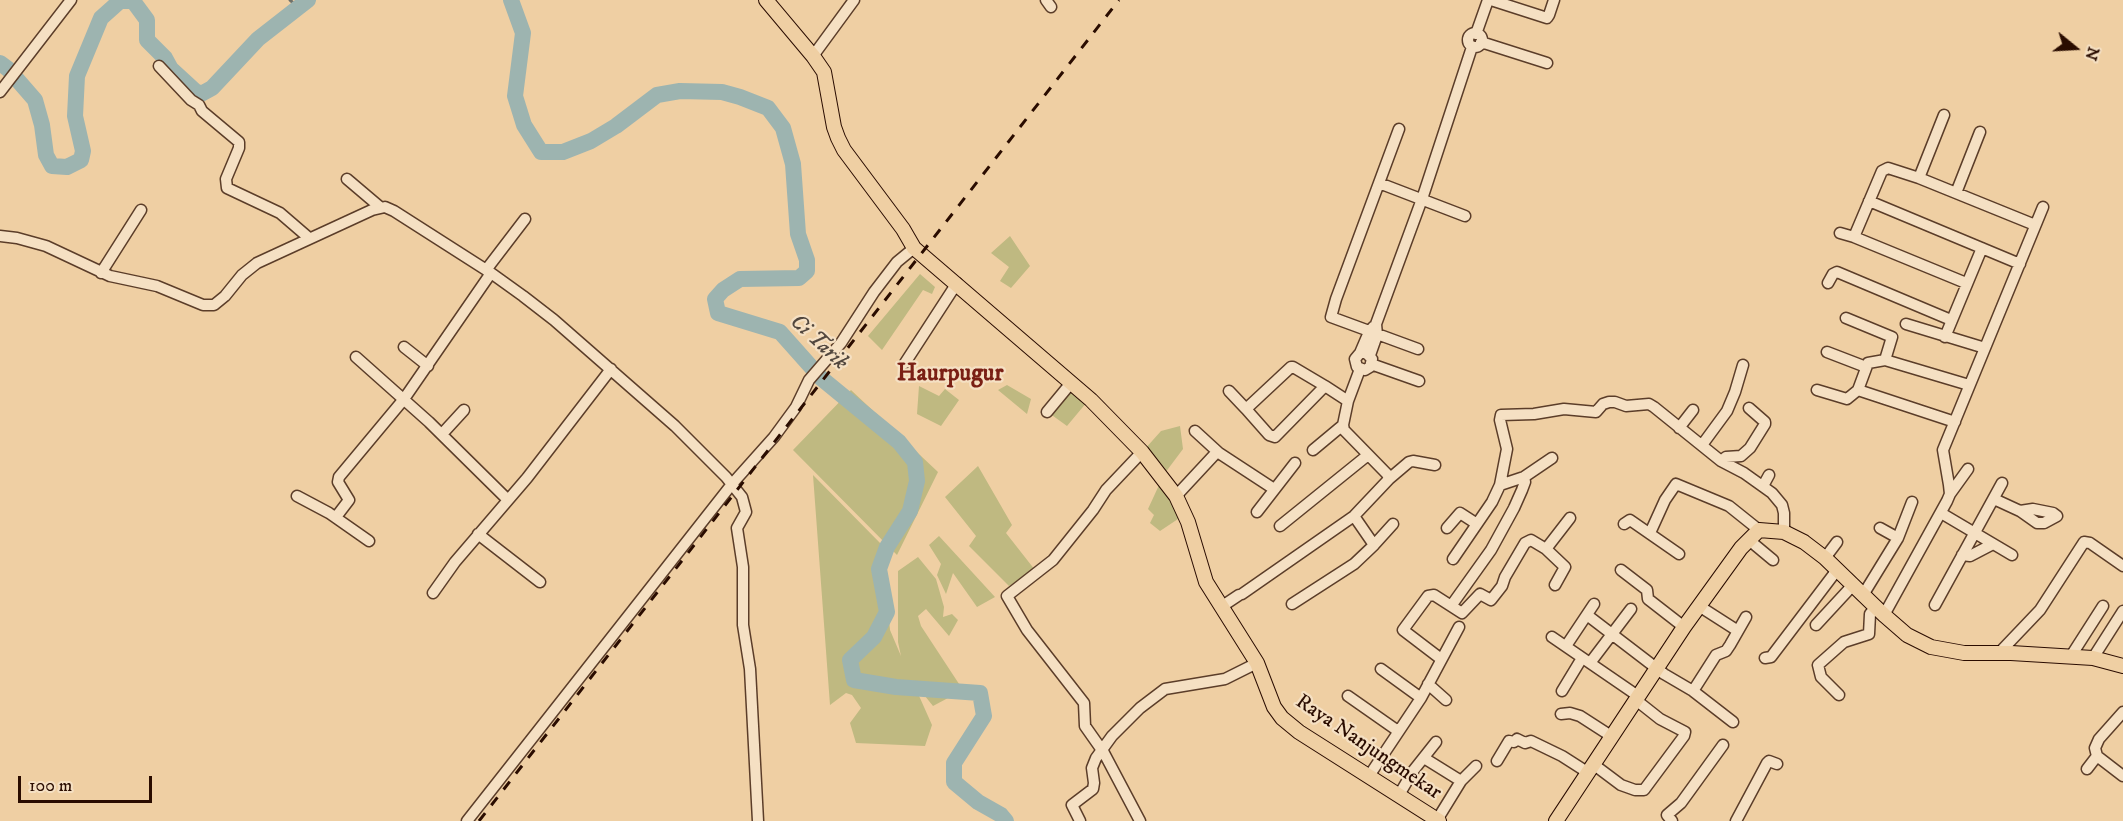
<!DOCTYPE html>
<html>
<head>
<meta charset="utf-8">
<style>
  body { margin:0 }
  #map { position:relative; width:2123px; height:821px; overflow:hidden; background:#efcfa3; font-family:"IM FELL DW Pica",serif }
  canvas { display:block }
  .north { position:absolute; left:2045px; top:18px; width:60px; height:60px; -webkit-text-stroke:4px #f5e0c3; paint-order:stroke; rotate:108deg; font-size:16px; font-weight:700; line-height:24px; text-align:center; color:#2a0c00 }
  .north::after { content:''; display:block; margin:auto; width:21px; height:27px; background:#2a0c00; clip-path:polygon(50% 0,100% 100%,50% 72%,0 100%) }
  .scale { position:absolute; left:18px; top:776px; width:134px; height:27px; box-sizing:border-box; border:3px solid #2a0c00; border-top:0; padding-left:8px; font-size:18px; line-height:21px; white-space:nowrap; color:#2a0c00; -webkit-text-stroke:4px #f5e0c3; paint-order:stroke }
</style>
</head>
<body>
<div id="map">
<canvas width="2123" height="821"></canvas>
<div class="north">N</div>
<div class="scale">100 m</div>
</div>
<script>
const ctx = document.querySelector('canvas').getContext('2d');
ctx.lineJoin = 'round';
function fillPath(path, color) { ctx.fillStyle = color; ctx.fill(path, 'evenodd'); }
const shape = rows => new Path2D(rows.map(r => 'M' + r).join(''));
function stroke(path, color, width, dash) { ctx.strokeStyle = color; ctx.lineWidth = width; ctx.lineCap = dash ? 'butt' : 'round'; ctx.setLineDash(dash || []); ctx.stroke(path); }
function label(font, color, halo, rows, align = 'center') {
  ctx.font = font + ' "IM FELL DW Pica",serif'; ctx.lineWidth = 4.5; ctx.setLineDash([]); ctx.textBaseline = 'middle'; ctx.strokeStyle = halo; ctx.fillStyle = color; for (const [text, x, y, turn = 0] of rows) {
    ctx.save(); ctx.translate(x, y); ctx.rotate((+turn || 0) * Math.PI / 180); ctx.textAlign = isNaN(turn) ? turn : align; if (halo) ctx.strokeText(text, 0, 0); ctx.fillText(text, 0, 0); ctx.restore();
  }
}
const green = shape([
  [1010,236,1030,266,1011,288,1000,281,1009,267,991,253],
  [920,274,935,287,932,294,923,290,882,350,868,336],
  [1007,385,1031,399,1027,414,998,390],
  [919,386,939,396,945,389,959,400,941,426,917,414],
  [1070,388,1087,402,1067,426,1049,413],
  [851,390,938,472,897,555,793,450],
  [1180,426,1183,449,1165,473,1144,450,1161,431],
  [978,466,1012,525,1006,533,1035,570,1009,586,969,546,976,536,945,497],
  [813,475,882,545,890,630,901,656,898,642,898,571,918,557,936,579,944,607,943,617,952,614,958,620,949,636,926,609,918,616,921,626,963,690,933,706,912,680,932,725,925,746,856,743,850,723,861,708,852,695,846,693,830,705],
  [1160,483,1181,517,1160,531,1150,523,1154,515,1148,509],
  [939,536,995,597,977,607,953,573,946,594,937,575,941,564,929,545]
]);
const stream = shape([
  [290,0,298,7]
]);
const river = shape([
  [511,0,523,33,515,96,524,125,541,152,563,152,591,141,616,126,657,95,680,91,722,92,740,97,768,108,783,128,793,164,798,234,807,260,807,271,799,278,740,279,723,290,715,299,718,313,780,332,821,378,899,442,915,462,917,481,910,511,887,547,879,569,887,612,874,637,850,660,854,680,896,687,980,693,984,716,954,763,954,782,978,802,1001,815,1006,821],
  [0,63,8,69,35,100,42,125,46,155,52,166,67,167,81,160,83,151,75,116,77,76,101,18,120,1,133,1,147,20,147,40,165,58,171,69,195,91,201,94,212,88,258,39,308,0]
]);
const minor = shape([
  [1046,0,1051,7],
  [1491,0,1547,18,1549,15,1554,0],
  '1468 40a7 7 0 1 1 14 0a7 7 0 1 1-14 0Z',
  [1476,34,1488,0],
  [1481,42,1547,63],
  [813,56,854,0],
  [159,66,191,100,199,105,202,111,239,142,239,148,226,179,227,188,280,213,309,238],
  [0,92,71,0],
  [1399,129,1336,299,1331,317,1418,349],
  [1919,178,1944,115],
  [347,179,380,207],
  [1379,183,1465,216],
  [1956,193,1980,132],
  [1869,201,2020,264],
  [1840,233,1854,237,1966,283],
  [0,236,17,238,46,246,110,276,157,286,203,305,214,305,225,296,242,275,257,263,372,210,385,207,394,211,491,273,523,296,554,320,675,426,726,477,742,497,746,512,737,528,743,567,743,625,750,669,758,821],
  [1854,237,1882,171,1888,168,1919,178,2035,225],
  [486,270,525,219],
  [101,273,141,210],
  [1828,283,1833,274,1837,272,1951,320],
  [1846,318,1892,337,1885,360,1868,363,1858,390],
  [1906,324,1985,348],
  [1945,337,1982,248],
  [404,347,428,366],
  [1827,352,1866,367],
  [1360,353,1366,353,1372,359,1370,367,1365,370,1357,367,1355,359,1360,353,1369,332,1373,327],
  [1370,355,1377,335,1376,324,1422,199,1472,47],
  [356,357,429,422,508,500],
  [1885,360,1969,385],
  [905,363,957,283],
  [1371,364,1419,381],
  [1817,390,1847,399,1858,390,1955,422],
  [1229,391,1246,409],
  [1348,401,1360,369],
  [1047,412,1071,383],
  [1679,428,1693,410],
  [1195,431,1219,453],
  [442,434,464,410],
  [1702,445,1727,411,1735,392,1743,365],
  [1313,450,1343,425],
  [1721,461,1726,457,1741,456,1750,448,1765,424,1765,422,1749,408],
  [1389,479,1409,462,1413,461,1435,465],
  [1500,485,1524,477,1552,458],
  [1763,486,1769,475],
  [1950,494,1968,469],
  [297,496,329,513,369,541],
  [1176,496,1216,453,1219,453,1274,489],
  [1994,499,2020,511,2037,523,2044,523,2057,516,2053,513,2033,509,2020,511],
  [1257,512,1295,463],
  [1941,513,2012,555],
  [1354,516,1374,545,1393,524],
  [336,517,349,500,338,482,339,477,404,399,491,273],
  [1624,524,1630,520,1679,554],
  [1280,526,1368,455],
  [1447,528,1460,513,1477,524],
  [1880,528,1898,538],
  [1650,533,1665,500,1676,484,1729,506,1759,530],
  [478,534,540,582],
  [1749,540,1773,560],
  [1546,549,1570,518],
  [1962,555,1970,556,1993,544],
  [1825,558,1837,542],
  [1453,559,1492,502,1500,485,1507,449,1500,420,1501,415,1534,414,1564,409,1596,412,1603,404,1609,402,1615,402,1626,406,1649,404,1654,407,1721,461,1744,473,1772,493,1782,505,1784,513,1784,532],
  [1621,570,1647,590,1648,599,1684,627],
  [433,593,455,562,527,478,611,369],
  [1242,594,1354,516,1389,479,1387,474,1344,430,1343,425,1348,401,1325,386,1293,367,1291,367,1246,409,1269,435,1275,437,1325,386],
  [1863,595,1898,538,1912,502],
  [1292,604,1354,564,1374,545],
  [1935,605,2002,483],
  [1451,606,1491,550,1514,508,1522,490,1525,482,1524,477],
  [1699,606,1738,631],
  [1221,607,1239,595],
  [1587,615,1664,674,1693,691,1733,722],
  [1884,615,1947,501,1950,494,1949,485,1943,450,2043,207],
  [1816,625,1853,585],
  [1552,637,1638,696],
  [1566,646,1594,604],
  [2000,652,2040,610,2084,542,2090,543,2123,566],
  [2071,656,2103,606],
  [1765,658,1771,657,1837,570],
  [2093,658,2123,611],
  [1441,659,1403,630,1428,596,1434,595,1462,613,1480,594,1491,600,1502,586,1505,577,1525,543,1531,540,1546,549,1565,567,1555,585],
  [1590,663,1631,609],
  [1381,669,1421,698],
  [1428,684,1446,700],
  [1562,691,1582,658],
  [1693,691,1716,655,1726,651,1730,645,1746,617],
  [1839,695,1821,677,1818,665,1844,642,1869,634,1870,614,1875,608],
  [1348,696,1398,731],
  [2123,712,2099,739,2095,748,2097,756,2123,776],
  [1561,714,1570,713,1580,716,1611,736],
  [1424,758,1461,781],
  [1497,761,1509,741,1514,742,1517,739,1525,743,1531,741,1562,756,1587,772],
  [1593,764,1621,785,1635,790,1644,790,1684,736,1685,732,1660,719,1636,700],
  [2087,769,2097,756],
  [1369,776,1421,698,1459,627],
  [1399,795,1413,771,1436,742],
  [1437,820,1461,781,1476,766],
  [467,821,732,484,774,437,796,407,809,380,841,343,874,292,897,262,914,248],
  [1080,821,1072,805,1093,789,1094,783,1092,768,1096,758,1112,736,1140,708,1165,689,1225,679,1257,663],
  [1140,821,1104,753,1085,726,1084,703,1027,630,1007,596,1053,560,1093,510,1106,490,1142,452],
  [1672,821,1667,815,1681,803,1723,745],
  [1736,821,1767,763,1769,761,1777,764]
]);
const major = shape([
  [766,0,813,56,824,72,834,127,838,138,844,150,903,229,914,248,1091,400,1142,452,1176,496,1188,522,1206,582,1257,663,1274,707,1282,718,1299,732,1439,821],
  [1556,821,1684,627,1741,548,1759,530,1784,532,1804,542,1825,558,1884,615,1907,635,1931,647,1964,653,2011,653,2093,658,2123,666]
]);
const rail = shape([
  [479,821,1119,0]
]);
const streetNames = [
  ["Raya Nanjungmekar",1368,748,34]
];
const waterNames = [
  ["Ci Tarik",818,343,43]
];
const quarterNames = [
  ["Haurpugur",950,375]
];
fillPath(green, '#bfb981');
stroke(stream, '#6f716a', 3);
stroke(river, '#9db4b0', 16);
stroke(minor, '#5b3d29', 13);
stroke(major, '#2a0c00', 16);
stroke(minor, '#f5e0c3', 10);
stroke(major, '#efcfa3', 14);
stroke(rail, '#2a0c00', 3, [10, 10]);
label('21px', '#2a0c00', '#f5e0c3', streetNames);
label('italic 22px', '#52473e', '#f5e0c3', waterNames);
label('bold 24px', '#7a1f14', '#f5e0c3', quarterNames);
</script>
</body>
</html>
